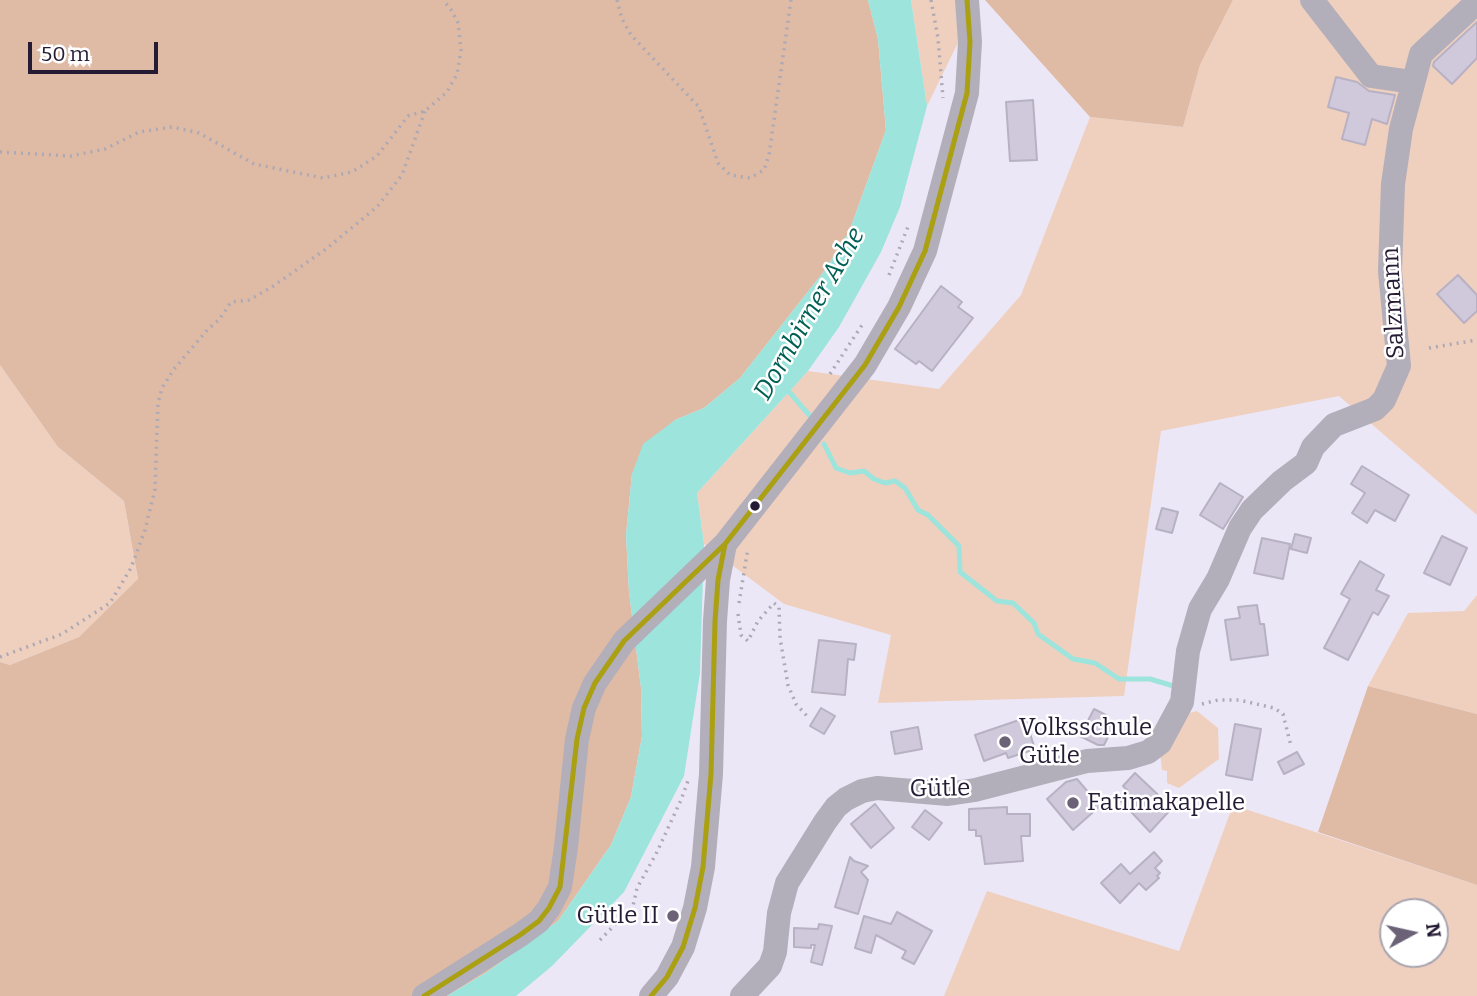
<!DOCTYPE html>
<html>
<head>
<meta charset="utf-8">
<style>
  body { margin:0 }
  #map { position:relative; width:1477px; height:996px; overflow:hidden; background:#ece7f6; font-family:Bitter,serif }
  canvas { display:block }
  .north { position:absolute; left:1379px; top:898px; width:70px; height:70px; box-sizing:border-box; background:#fff; border:2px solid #a8a4ae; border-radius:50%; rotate:82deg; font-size:19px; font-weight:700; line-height:28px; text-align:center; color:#251b34 }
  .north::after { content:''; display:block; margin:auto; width:24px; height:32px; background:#6b6278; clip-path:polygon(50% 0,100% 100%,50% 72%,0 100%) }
  .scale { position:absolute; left:28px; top:42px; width:130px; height:32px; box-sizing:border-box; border:4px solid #251b34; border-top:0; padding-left:9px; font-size:21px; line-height:24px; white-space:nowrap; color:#251b34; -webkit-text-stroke:5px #fff; paint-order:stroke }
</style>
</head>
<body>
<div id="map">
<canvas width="1477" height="996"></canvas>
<div class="north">N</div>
<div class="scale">50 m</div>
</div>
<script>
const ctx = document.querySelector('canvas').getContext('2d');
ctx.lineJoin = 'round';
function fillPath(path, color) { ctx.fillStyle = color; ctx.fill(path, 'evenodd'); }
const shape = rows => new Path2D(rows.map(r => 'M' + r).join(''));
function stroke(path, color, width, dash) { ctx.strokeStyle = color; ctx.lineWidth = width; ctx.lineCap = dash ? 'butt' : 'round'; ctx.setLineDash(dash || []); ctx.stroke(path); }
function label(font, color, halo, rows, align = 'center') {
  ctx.font = font + ' Bitter,serif'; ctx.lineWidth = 5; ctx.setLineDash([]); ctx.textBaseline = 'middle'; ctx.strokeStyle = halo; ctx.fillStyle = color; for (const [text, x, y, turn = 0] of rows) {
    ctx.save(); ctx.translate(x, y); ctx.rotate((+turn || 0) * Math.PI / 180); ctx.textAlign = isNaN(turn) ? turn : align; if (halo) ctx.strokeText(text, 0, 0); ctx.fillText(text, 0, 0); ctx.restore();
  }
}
const green = shape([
  [911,0,979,0,927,106],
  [1233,0,1477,0,1477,515,1339,396,1161,431,1124,696,878,703,891,635,784,604,704,544,697,493,808,371,939,389,1021,295,1090,117,1183,127,1200,65],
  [0,365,58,447,124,501,138,580,79,637,10,665,0,662],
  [1477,595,1477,714,1368,686,1408,613,1464,611],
  [1197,711,1218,728,1219,759,1179,788,1167,783,1167,771,1162,770,1160,752,1181,715],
  [1233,805,1477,885,1477,996,944,996,987,891,1179,951],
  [1393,912,1435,912,1435,954,1393,954]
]);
const forest = shape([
  [0,0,868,0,878,39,886,130,849,232,825,270,740,378,704,408,675,420,632,474,626,535,629,592,641,688,642,736,631,797,611,845,558,921,487,972,447,996,0,996,0,662,10,665,79,637,138,579,124,501,58,447,0,365],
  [985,0,1233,0,1200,65,1183,127,1090,117],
  [1368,686,1477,714,1477,885,1318,832]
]);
const water = shape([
  [868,0,911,0,927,106,900,207,881,252,839,327,808,371,697,493,704,544,700,673,684,776,624,892,552,966,516,996,447,996,487,972,558,921,611,845,631,797,642,736,641,688,629,592,626,535,632,474,643,444,675,420,704,408,740,378,825,270,849,232,886,130,878,39]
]);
const stream = shape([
  [785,387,810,416],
  [824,444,836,468,850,473,864,471,874,479,885,483,895,481,905,488,918,510,928,515,959,546,960,572,997,601,1013,603,1034,623,1038,634,1073,659,1095,663,1119,679,1150,679,1177,687]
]);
const building = shape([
  [1477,22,1477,58,1452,84,1433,66,1434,62,1477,22],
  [1336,77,1357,82,1369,91,1395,95,1387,124,1372,119,1365,145,1342,139,1349,113,1328,107,1336,77],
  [1033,100,1037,160,1010,161,1006,102,1033,100],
  [1458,275,1477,295,1477,311,1464,323,1437,294,1458,275],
  [941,286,962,302,958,307,973,318,932,371,919,361,916,364,895,349,941,286],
  [1362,466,1409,495,1395,521,1375,510,1367,523,1352,513,1365,493,1351,484,1362,466],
  [1220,483,1243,497,1223,529,1200,515,1220,483],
  [1162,508,1178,512,1172,533,1156,529,1162,508],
  [1295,534,1311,538,1307,553,1291,549,1295,534],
  [1442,536,1467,548,1450,585,1424,573,1442,536],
  [1262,538,1290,544,1283,579,1254,573,1262,538],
  [1360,561,1384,575,1376,590,1389,596,1378,615,1373,612,1348,660,1324,648,1350,599,1341,594,1360,561],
  [1257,605,1260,624,1264,624,1268,655,1231,660,1225,620,1240,618,1238,607,1257,605],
  [819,640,856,644,854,660,848,659,845,695,812,692,819,640],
  [821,708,835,716,824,734,810,726,821,708],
  [1094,709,1108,716,1105,723,1113,727,1104,745,1098,745,1080,736,1094,709],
  [1025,718,1035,749,1008,758,1006,753,984,761,975,735,1025,718],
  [1235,724,1261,729,1252,780,1226,775,1235,724],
  [918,727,922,749,895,754,891,732,918,727],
  [1297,752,1304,764,1284,774,1278,762,1297,752],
  [1135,773,1172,808,1150,832,1119,799,1127,790,1123,786,1135,773],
  [1077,779,1100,806,1073,830,1047,799,1066,782,1077,779],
  [875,804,894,828,871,848,851,824,875,804],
  [1007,807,1007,814,1030,814,1030,836,1021,836,1023,861,985,864,981,836,976,836,976,830,969,830,969,809,1007,807],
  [925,810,942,823,929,840,912,827,925,810],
  [1154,852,1162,861,1155,868,1160,873,1157,876,1159,878,1146,890,1139,883,1120,903,1101,883,1121,864,1130,874,1154,852],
  [850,857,854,861,868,866,861,872,868,880,858,914,835,907,850,857],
  [897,912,932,931,914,964,902,958,906,951,876,935,871,953,855,948,864,916,891,924,897,912],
  [819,924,832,926,822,965,811,962,815,945,811,945,811,948,794,947,794,928,818,929,819,924]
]);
const path = shape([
  [617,0,622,19,631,35,699,107,718,163,730,175,750,178,764,170,769,155,791,0],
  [931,0,938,38,943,98],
  [0,152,71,156,105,149,139,132,172,127,199,133,254,164,323,178,352,172,377,156,408,116,425,111,447,92,457,74,461,50,458,23,452,11,443,0],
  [889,275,909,224],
  [1429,348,1477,340],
  [830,374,862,325],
  [739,603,748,548],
  [738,614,741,635,748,641,758,621,774,603,779,607,780,638,788,685,796,704,807,716],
  [0,657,62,634,110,603,131,568,145,530,155,489,158,403,162,388,174,369,209,328,219,320,231,302,249,300,272,287,326,249,377,207,402,175,425,111],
  [1202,704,1218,700,1239,700,1274,708,1283,714,1291,746],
  [600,940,633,906,637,888,656,854,681,800,689,778]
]);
const minor = shape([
  [1312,0,1371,76,1412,82],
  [424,996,520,935,539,921,549,908,560,887,566,847,577,739,584,708,595,683,624,641,725,544],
  [651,996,667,977,683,947,695,908,703,867,711,774,715,621,718,580,725,544,865,365,899,307,925,251,967,93,970,42,967,0],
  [742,996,770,966,775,952,779,913,787,883,825,822,836,807,846,799,862,791,877,788,948,794,975,790,1087,761,1128,758,1148,752,1160,743,1182,702,1188,651,1200,609,1218,579,1240,528,1252,510,1282,481,1306,463,1313,447,1334,425,1375,409,1384,400,1399,366,1390,271,1393,184,1401,129,1421,54,1477,2]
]);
const bus1 = shape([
  [424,996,520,935,539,921,549,908,560,887,577,739,584,708,595,683,624,641,725,544],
  [651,996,667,977,683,947,695,908,703,867,711,774,715,621,718,580,725,544,865,365,899,307,925,251,967,93,970,42,967,0]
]);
const markers = [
  [755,506,6,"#251b34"],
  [1005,742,7,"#6b6278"],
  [1073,803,7,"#6b6278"],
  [673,916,7,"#6b6278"]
];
const streetNames = [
  ["Salzmann",1394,303,-93],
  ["Gütle",940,789,-1]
];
const poiNames = [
  ["Volksschule",1019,728],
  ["Gütle",1019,756],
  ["Fatimakapelle",1087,803],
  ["Gütle II",659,916,"right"]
];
const waterNames = [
  ["Dornbirner Ache",810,314,-60]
];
fillPath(green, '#efd0bf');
fillPath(forest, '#dfbba5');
fillPath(water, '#9de4dc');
stroke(stream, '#9de4dc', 5);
fillPath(building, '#d0c9dc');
stroke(building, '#b8b1c3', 2);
stroke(path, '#ada9b4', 3.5, [2, 5]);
stroke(minor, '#b2aeba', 24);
stroke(bus1, '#aaa012', 5);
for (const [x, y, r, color] of markers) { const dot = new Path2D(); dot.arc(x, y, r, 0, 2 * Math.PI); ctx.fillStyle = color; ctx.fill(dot); stroke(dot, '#fff', 2.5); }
label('24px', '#251b34', '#fff', streetNames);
label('24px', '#251b34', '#fff', poiNames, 'left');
label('italic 26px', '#005f54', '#fff', waterNames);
</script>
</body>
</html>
